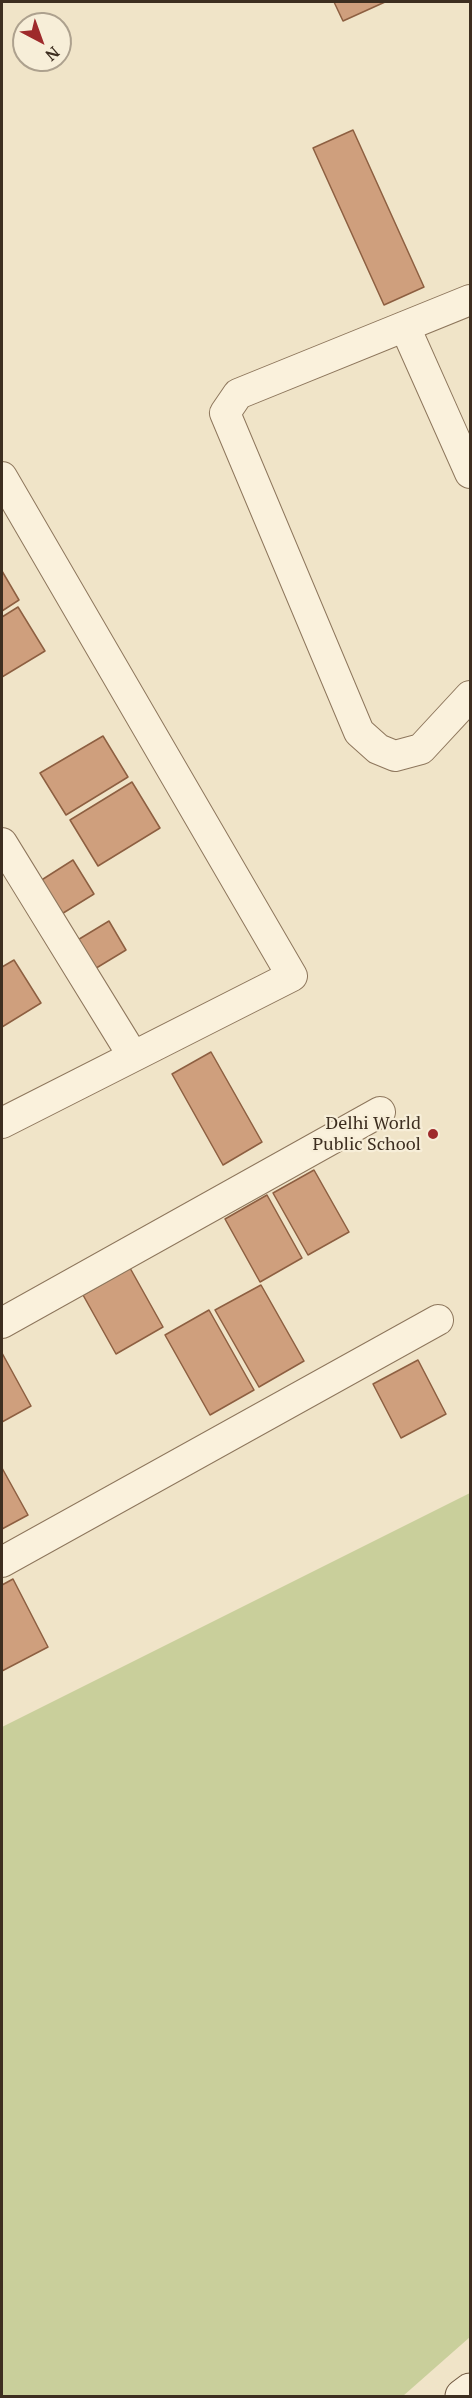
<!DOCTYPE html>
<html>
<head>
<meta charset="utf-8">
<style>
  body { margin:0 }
  #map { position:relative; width:472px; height:2398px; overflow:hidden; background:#f0e4c8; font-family:"PT Serif",serif }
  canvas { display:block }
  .frame { position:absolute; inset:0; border:3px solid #3d2e20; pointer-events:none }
  .north { position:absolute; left:12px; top:12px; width:60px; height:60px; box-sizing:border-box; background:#f7eed8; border:2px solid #ada18e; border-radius:50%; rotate:139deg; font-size:16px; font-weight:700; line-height:24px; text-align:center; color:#3d2e20 }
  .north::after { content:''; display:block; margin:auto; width:21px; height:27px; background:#9e2a2b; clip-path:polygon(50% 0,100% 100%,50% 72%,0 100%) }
</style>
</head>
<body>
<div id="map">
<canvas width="472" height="2398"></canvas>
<div class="frame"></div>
<div class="north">N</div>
</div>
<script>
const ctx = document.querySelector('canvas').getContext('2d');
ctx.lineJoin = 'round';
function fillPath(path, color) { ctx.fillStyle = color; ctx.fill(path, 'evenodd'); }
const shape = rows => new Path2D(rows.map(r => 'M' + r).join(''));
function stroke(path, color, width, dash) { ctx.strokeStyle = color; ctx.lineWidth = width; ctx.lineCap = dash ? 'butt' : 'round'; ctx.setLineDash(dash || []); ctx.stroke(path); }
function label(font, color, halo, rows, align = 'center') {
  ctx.font = font + ' "PT Serif",serif'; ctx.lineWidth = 4.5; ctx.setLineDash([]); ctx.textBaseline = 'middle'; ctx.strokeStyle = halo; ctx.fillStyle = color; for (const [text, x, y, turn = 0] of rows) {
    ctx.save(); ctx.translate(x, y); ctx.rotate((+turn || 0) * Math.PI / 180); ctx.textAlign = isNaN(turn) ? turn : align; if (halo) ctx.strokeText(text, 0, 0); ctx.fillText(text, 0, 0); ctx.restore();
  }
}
const green = shape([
  [470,1493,470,2337,403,2396,2,2396,2,1727]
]);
const building = shape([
  [334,2,385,2,343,21,334,2],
  [353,130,424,287,384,305,313,148,353,130],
  [2,571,19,600,2,611,2,571],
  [18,607,45,651,2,677,2,617,18,607],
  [103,736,128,777,66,815,40,773,103,736],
  [132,782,160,828,98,866,70,820,132,782],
  [73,860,94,894,60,915,40,881,73,860],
  [109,921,126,950,93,970,76,941,109,921],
  [14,960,41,1003,2,1027,2,967,14,960],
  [211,1052,262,1142,223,1165,172,1074,211,1052],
  [314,1170,349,1232,308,1255,273,1193,314,1170],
  [267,1195,302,1258,260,1282,225,1219,267,1195],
  [130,1268,163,1327,116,1354,83,1295,130,1268],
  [261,1285,304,1361,259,1387,215,1310,261,1285],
  [209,1310,254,1390,210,1415,165,1335,209,1310],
  [2,1353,31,1406,2,1422,2,1353],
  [418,1360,446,1414,401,1438,373,1384,418,1360],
  [2,1468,28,1515,2,1529,2,1468],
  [13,1579,48,1647,2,1671,2,1585,13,1579]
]);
const street = shape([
  [470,300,238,394,225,413,359,732,378,749,395,756,421,749,470,696],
  [405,327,470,473],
  [2,477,292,976,2,1123],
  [2,843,133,1056],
  [2,1323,380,1112],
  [2,1562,438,1320]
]);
const secondary = shape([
  [462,2396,470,2390]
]);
const markers = [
  [433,1134,6,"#9e2a2b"]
];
const poiNames = [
  ["Delhi World",421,1124],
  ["Public School",421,1145]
];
fillPath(green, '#c9cf9b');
fillPath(building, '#cf9f7d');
stroke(building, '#8d5f41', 1.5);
stroke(street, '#8d765c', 32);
stroke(secondary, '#6f573f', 35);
stroke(street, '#faf1dc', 30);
stroke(secondary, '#faf1dc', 33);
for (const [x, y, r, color] of markers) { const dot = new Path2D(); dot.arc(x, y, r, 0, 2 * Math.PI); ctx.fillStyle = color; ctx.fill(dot); stroke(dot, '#f7eed8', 2); }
label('18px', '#3d2e20', '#f7eed8', poiNames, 'right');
</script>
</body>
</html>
